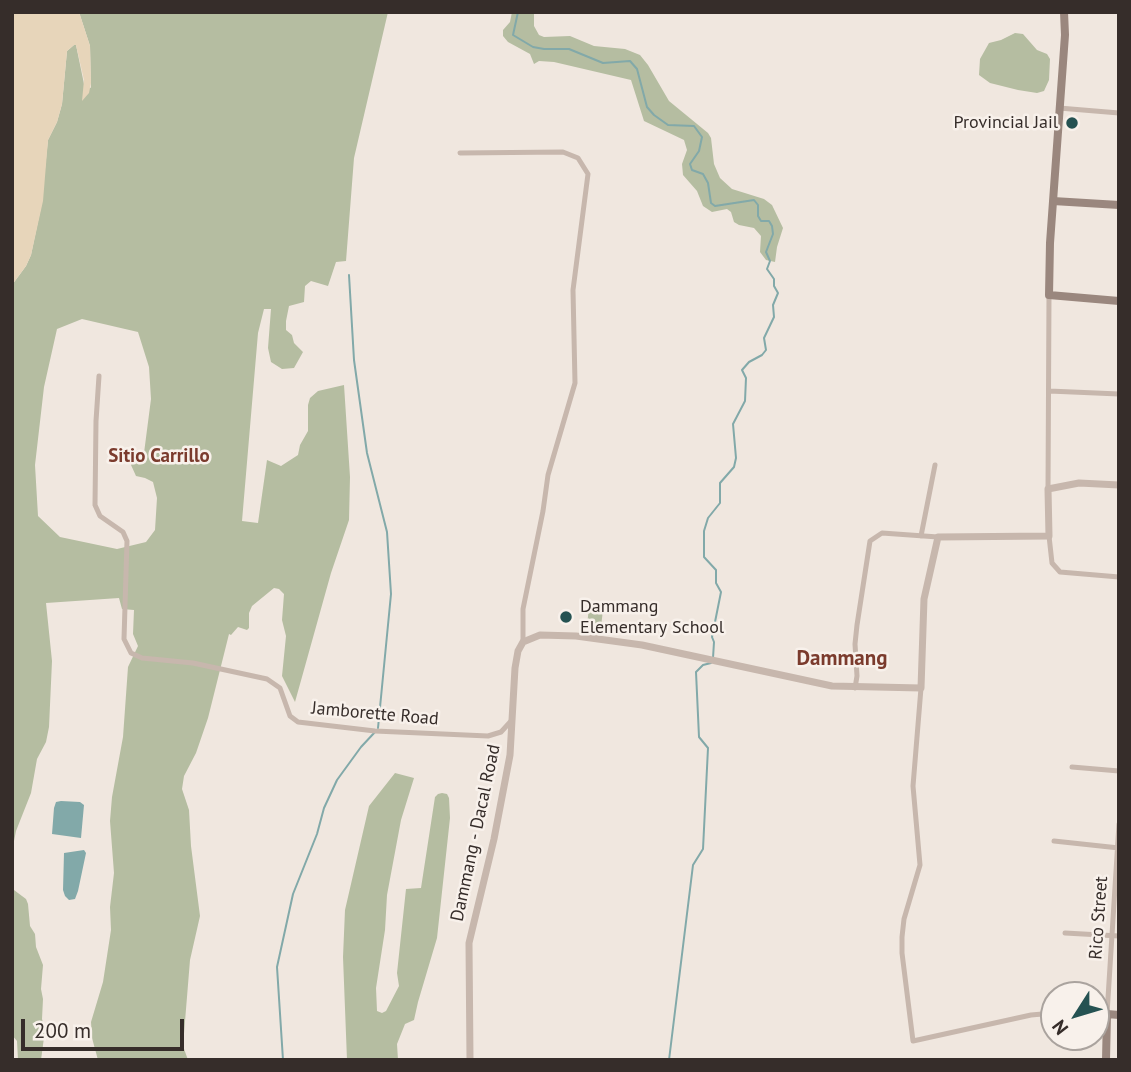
<!DOCTYPE html>
<html>
<head>
<meta charset="utf-8">
<style>
  body { margin:0 }
  #map { position:relative; width:1131px; height:1072px; overflow:hidden; background:#f0e7df; font-family:"PT Sans",sans-serif }
  canvas { display:block }
  .frame { position:absolute; inset:0; border:14px solid #362d2a; pointer-events:none }
  .north { position:absolute; left:1040px; top:981px; width:70px; height:70px; box-sizing:border-box; background:#f8f1eb; border:2px solid #aaa39e; border-radius:50%; rotate:233deg; font-size:19px; font-weight:700; line-height:28px; text-align:center; color:#362d2a }
  .north::after { content:''; display:block; margin:auto; width:24px; height:32px; background:#255252; clip-path:polygon(50% 0,100% 100%,50% 72%,0 100%) }
  .scale { position:absolute; left:21px; top:1019px; width:163px; height:32px; box-sizing:border-box; border:4px solid #362d2a; border-top:0; padding-left:9px; font-size:21px; line-height:24px; white-space:nowrap; color:#362d2a; -webkit-text-stroke:5px #f8f1eb; paint-order:stroke }
</style>
</head>
<body>
<div id="map">
<canvas width="1131" height="1072"></canvas>
<div class="frame"></div>
<div class="north">N</div>
<div class="scale">200 m</div>
</div>
<script>
const ctx = document.querySelector('canvas').getContext('2d');
ctx.lineJoin = 'round';
function fillPath(path, color) { ctx.fillStyle = color; ctx.fill(path, 'evenodd'); }
const shape = rows => new Path2D(rows.map(r => 'M' + r).join(''));
function stroke(path, color, width, dash) { ctx.strokeStyle = color; ctx.lineWidth = width; ctx.lineCap = dash ? 'butt' : 'round'; ctx.setLineDash(dash || []); ctx.stroke(path); }
function label(font, color, halo, rows, align = 'center') {
  ctx.font = font + ' "PT Sans",sans-serif'; ctx.lineWidth = 5; ctx.setLineDash([]); ctx.textBaseline = 'middle'; ctx.strokeStyle = halo; ctx.fillStyle = color; for (const [text, x, y, turn = 0] of rows) {
    ctx.save(); ctx.translate(x, y); ctx.rotate((+turn || 0) * Math.PI / 180); ctx.textAlign = isNaN(turn) ? turn : align; if (halo) ctx.strokeText(text, 0, 0); ctx.fillText(text, 0, 0); ctx.restore();
  }
}
const green = shape([
  [79,12,388,12,354,158,346,261,336,262,328,286,311,281,305,286,304,302,289,306,286,321,286,330,292,335,294,343,303,352,294,368,282,369,271,362,268,348,271,309,264,309,258,333,242,521,258,523,267,460,281,466,298,455,300,445,308,431,308,405,310,398,318,391,344,385,350,477,349,520,331,573,295,702,282,676,286,636,282,620,284,594,279,589,274,588,252,606,249,613,249,628,247,630,238,627,231,635,229,634,208,718,196,753,184,776,182,789,189,810,191,846,200,916,190,960,183,1046,188,1060,98,1060,92,1038,91,1022,103,982,111,930,110,907,114,873,110,821,112,797,123,737,128,667,138,646,133,634,134,610,122,609,119,598,46,603,52,661,49,727,46,742,37,759,31,793,16,831,12,851,12,285,26,266,31,255,41,207,48,140,57,122,62,104,67,51,74,45,76,45,84,84,91,88,90,46],
  [82,319,138,332,149,367,151,399,144,453,132,458,131,465,136,476,145,478,153,482,157,498,155,530,146,542,117,549,60,537,38,516,35,465,44,387,57,329],
  [512,12,534,12,534,26,539,35,544,37,570,36,594,46,625,49,640,55,648,65,669,101,708,133,711,138,714,164,720,178,732,189,764,199,772,205,783,228,777,247,775,262,766,260,760,252,761,236,754,228,739,225,734,222,731,212,727,209,712,212,703,206,697,191,683,175,682,164,687,150,684,140,644,121,631,80,554,62,539,61,534,64,530,54,508,42,503,36,503,30,510,22],
  [1015,33,1023,34,1037,50,1047,54,1050,59,1049,80,1044,91,1037,93,1018,90,990,83,979,75,980,59,989,43,1001,40],
  [589,608,603,610,600,635,586,633],
  [395,773,414,778,401,820,387,895,385,930,376,988,377,1011,382,1013,386,1011,399,986,397,973,406,889,421,888,435,797,438,794,442,793,447,794,449,798,450,818,437,938,418,1002,414,1020,405,1024,397,1044,398,1060,347,1060,343,957,345,910,369,806],
  [12,883,14,890,26,899,28,904,30,926,35,934,36,947,43,965,41,989,43,999,42,1019,45,1030,41,1060,18,1060,17,1041,12,1035]
]);
const sand = shape([
  [12,12,79,12,90,46,91,83,89,93,82,101,84,80,76,45,74,45,67,51,62,104,57,122,48,140,43,201,31,255,26,266,12,285]
]);
const water = shape([
  [61,801,80,802,84,805,81,838,52,834,54,808,56,802],
  [84,850,86,853,78,891,75,899,69,900,65,896,63,890,64,853]
]);
const stream = shape([
  [518,12,513,35,533,47,544,49,569,49,603,63,630,61,637,69,647,107,654,115,668,125,694,126,702,137,699,151,690,164,692,170,703,174,708,183,711,203,715,206,754,200,758,205,758,216,761,221,769,221,772,226,773,234,766,252,770,261,767,269,774,279,774,286,778,293,773,305,774,317,764,338,766,350,762,355,749,362,742,370,746,378,745,401,733,424,736,458,734,467,720,483,720,503,708,518,704,531,704,557,716,570,716,583,721,592,712,637,714,642,713,658],
  [349,275,354,360,367,453,387,532,391,594,378,728],
  [283,1060,277,967,293,894,317,834,324,808,337,780,361,747,375,732],
  [669,1060,693,865,703,849,708,748,699,737,696,672,703,665,711,663]
]);
const minor = shape([
  [1059,108,1119,113],
  [460,153,563,152,578,158,588,174,573,290,575,383,548,475,543,511,523,609,523,642],
  [99,376,96,421,95,505,100,516,123,532,127,541,124,639,131,653,142,658,193,663,267,679,280,688,290,716,298,722,375,731,488,736,501,732,512,720],
  [1049,391,1119,394],
  [1048,489,1049,295],
  [921,536,935,465],
  [1049,536,1052,563,1060,572,1119,577],
  [855,688,857,676,855,644,857,625,870,541,882,533,938,537],
  [921,688,913,786,920,865,904,919,902,937,902,953,913,1041,1031,1015,1054,1013],
  [1072,767,1119,771],
  [1054,841,1119,848],
  [1065,933,1119,936],
  [1096,1013,1107,1014,1119,824]
]);
const tertiary = shape([
  [470,1060,469,943,494,839,510,755,515,668,518,651,523,642,540,635,576,636,642,645,832,686,921,688,924,599,938,537,1049,536,1048,489,1079,483,1119,485]
]);
const secondary = shape([
  [1064,12,1065,35,1050,243,1049,295,1119,301],
  [1053,201,1119,205],
  [1106,1060,1107,1014,1119,1015]
]);
const markers = [
  [1072,123,7,"#255252"],
  [566,617,7,"#255252"]
];
const poiNames = [
  ["Provincial Jail",1058,123],
  ["Dammang",580,607,"left"],
  ["Elementary School",580,628,"left"]
];
const streetNames = [
  ["Jamborette Road",375,714,5],
  ["Dammang - Dacal Road",476,833,-78],
  ["Rico Street",1099,918,-86]
];
const neighbourhoodNames = [
  ["Sitio Carrillo",159,457]
];
const quarterNames = [
  ["Dammang",842,659]
];
fillPath(green, '#b5bda1');
fillPath(sand, '#e7d5ba');
fillPath(water, '#82a9a9');
stroke(stream, '#82a9a9', 2);
stroke(minor, '#c7b7ad', 5);
stroke(tertiary, '#c7b7ad', 7);
stroke(secondary, '#9a877e', 8);
for (const [x, y, r, color] of markers) { const dot = new Path2D(); dot.arc(x, y, r, 0, 2 * Math.PI); ctx.fillStyle = color; ctx.fill(dot); stroke(dot, '#f8f1eb', 2.5); }
label('18px', '#362d2a', '#f8f1eb', poiNames, 'right');
label('18px', '#362d2a', '#f8f1eb', streetNames);
label('bold 19px', '#7b3b2d', '#f8f1eb', neighbourhoodNames);
label('bold 21px', '#7b3b2d', '#f8f1eb', quarterNames);
</script>
</body>
</html>
